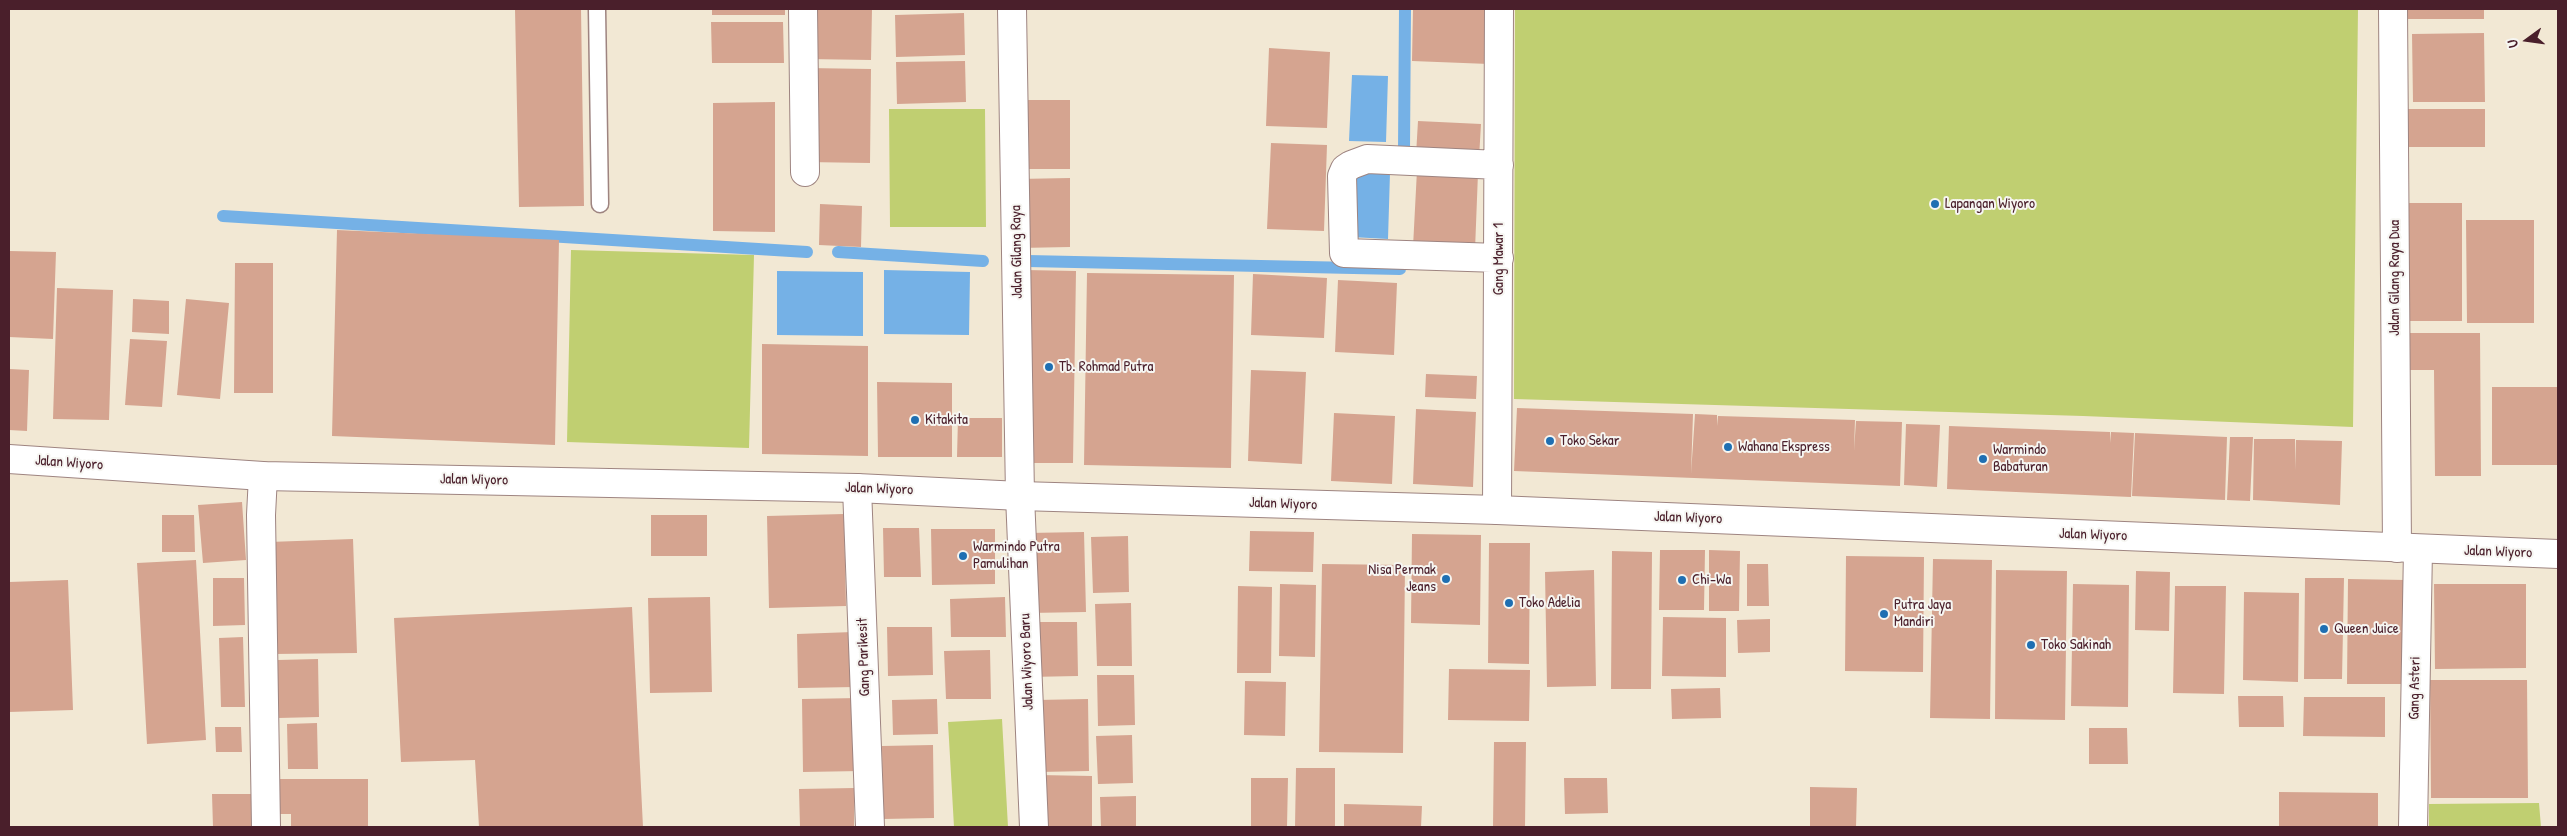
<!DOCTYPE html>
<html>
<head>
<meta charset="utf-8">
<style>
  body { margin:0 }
  #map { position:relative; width:2567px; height:836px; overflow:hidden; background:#f2e8d4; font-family:"Patrick Hand",sans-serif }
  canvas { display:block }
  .frame { position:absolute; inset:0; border:10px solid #4a1f2b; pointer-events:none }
  .north { position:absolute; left:2502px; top:15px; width:50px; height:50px; -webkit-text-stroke:4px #f6f6f2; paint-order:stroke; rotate:256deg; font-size:14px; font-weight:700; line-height:20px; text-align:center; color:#4a1f2b }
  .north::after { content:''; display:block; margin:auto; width:18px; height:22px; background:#4a1f2b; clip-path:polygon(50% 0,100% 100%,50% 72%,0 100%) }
</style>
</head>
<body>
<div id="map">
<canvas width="2567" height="836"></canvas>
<div class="frame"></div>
<div class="north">U</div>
</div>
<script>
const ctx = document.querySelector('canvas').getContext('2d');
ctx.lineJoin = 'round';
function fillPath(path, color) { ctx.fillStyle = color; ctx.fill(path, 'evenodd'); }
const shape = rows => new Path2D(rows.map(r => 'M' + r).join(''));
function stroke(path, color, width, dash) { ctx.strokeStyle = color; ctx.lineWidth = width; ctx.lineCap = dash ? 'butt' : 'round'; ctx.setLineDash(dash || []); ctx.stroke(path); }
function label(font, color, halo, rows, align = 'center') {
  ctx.font = font + ' "Patrick Hand",sans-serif'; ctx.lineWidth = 4; ctx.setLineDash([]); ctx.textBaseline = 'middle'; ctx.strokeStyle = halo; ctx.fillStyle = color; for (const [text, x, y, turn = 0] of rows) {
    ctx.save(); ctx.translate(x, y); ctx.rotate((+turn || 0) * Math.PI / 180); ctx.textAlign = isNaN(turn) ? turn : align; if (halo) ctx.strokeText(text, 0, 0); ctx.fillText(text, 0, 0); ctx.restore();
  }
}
const green = shape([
  [1515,9,2358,9,2353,427,2083,416,1514,399],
  [889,109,985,109,986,227,890,227],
  [571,250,754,255,749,448,567,442],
  [1002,719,1008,827,954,827,948,722],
  [2539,803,2541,827,2429,827,2429,804]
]);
const water = shape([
  [1352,75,1388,76,1386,142,1349,141],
  [1353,172,1390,173,1388,239,1351,237],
  [884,270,970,272,969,335,884,334],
  [777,271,863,272,863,336,777,335]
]);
const stream = shape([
  [1404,149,1405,9],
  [223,216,807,252],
  [838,252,983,261],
  [1028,261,1400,269]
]);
const building = shape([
  [515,9,581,9,584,206,519,207],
  [712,9,785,9,785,15,712,15],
  [807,9,872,9,871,60,807,59],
  [1413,9,1491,9,1489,64,1412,61],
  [2406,9,2484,9,2484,19,2406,19],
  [964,13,965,55,896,57,895,15],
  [711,22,783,22,784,63,712,63],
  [2484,33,2485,102,2413,102,2412,34],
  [1269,48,1330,52,1327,128,1266,126],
  [965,61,966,102,897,104,896,62],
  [807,68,871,69,870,163,806,162],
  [1018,100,1070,100,1070,169,1019,169],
  [775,102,775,232,713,231,713,103],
  [2401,109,2485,109,2485,147,2401,147],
  [1418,121,1481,124,1479,158,1416,155],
  [1271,143,1327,145,1324,231,1267,229],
  [1417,170,1478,173,1475,250,1413,247],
  [1070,178,1070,247,1019,248,1018,179],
  [2407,203,2462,203,2462,321,2407,321],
  [820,204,862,206,861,247,819,245],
  [2466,220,2534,220,2534,323,2467,323],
  [337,230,559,240,555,445,332,436],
  [9,251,56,252,53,339,9,337],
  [235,263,273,263,273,393,234,393],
  [1025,270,1076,271,1073,463,1023,463],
  [1087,273,1234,275,1231,468,1084,465],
  [1253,274,1327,278,1324,338,1251,335],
  [1338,280,1397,283,1394,355,1335,352],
  [57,288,113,290,109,420,53,419],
  [133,299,169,301,169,334,132,332],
  [186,299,229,303,220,399,177,395],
  [2404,333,2480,333,2481,476,2435,476,2434,370,2404,370],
  [130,339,167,341,162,407,125,405],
  [762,344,868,346,868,456,762,454],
  [9,369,29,370,27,431,9,430],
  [1251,370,1306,372,1302,464,1248,461],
  [1426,374,1477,376,1476,399,1425,397],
  [877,382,952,383,952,457,878,457],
  [2492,387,2558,387,2558,465,2492,465],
  [1517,408,1693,414,1691,474,1695,414,1717,415,1717,426,1718,416,1855,420,1854,451,1856,421,1902,422,1900,486,1514,471],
  [1416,409,1476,412,1473,487,1413,484],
  [1334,413,1395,416,1392,484,1331,481],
  [958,418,1002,418,1002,457,957,457],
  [1906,424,1940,425,1937,487,1904,485],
  [1949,426,2110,432,2110,443,2111,432,2134,433,2131,497,1947,489],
  [2135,433,2227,437,2225,500,2132,496],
  [2230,437,2253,437,2250,501,2227,500],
  [2254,439,2295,439,2295,470,2296,440,2342,441,2340,505,2253,500],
  [242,502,246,560,203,563,198,505],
  [844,514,846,606,769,608,767,516],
  [162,515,194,515,195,552,162,552],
  [651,515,707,515,707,556,651,556],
  [883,528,919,528,921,577,884,577],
  [931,529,995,529,995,584,932,585],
  [1250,531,1314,532,1313,572,1249,571],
  [1084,532,1086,612,1029,613,1028,533],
  [1412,534,1481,535,1480,625,1411,623],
  [1128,536,1129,592,1093,593,1091,537],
  [353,539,357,653,274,654,269,542],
  [1489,543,1530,543,1529,664,1488,663],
  [1660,550,1705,550,1704,610,1659,610],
  [1709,550,1740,551,1739,611,1709,611],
  [1612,551,1652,552,1651,689,1611,689],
  [1846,556,1924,557,1923,672,1845,671],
  [1933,559,1992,560,1990,719,1930,718],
  [196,560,206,740,147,744,137,563],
  [1322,564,1405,565,1403,753,1319,752],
  [1747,564,1768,564,1769,606,1747,606],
  [1594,570,1596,686,1547,687,1545,572],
  [1996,570,2067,571,2065,720,1995,719],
  [2136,571,2170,572,2169,631,2135,630],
  [213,578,244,578,245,625,213,626],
  [2305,578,2344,578,2342,679,2304,679],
  [2348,579,2406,580,2404,684,2347,684],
  [68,580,73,710,9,712,9,582],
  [1280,584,1316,585,1315,657,1279,656],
  [2073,584,2129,585,2128,707,2071,706],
  [2434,584,2526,584,2526,668,2435,669],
  [1238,586,1272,587,1271,673,1237,673],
  [2175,586,2226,586,2224,694,2173,693],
  [2244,592,2299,593,2298,682,2243,680],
  [710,597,712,692,650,693,648,598],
  [1005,597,1006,637,951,637,950,599],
  [1131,603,1132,666,1097,666,1095,604],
  [632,607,643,827,479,827,475,760,401,762,394,618],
  [1663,617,1726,618,1726,677,1662,676],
  [1770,619,1770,652,1738,653,1737,620],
  [1029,622,1077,622,1078,676,1029,677],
  [887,627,932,627,933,675,888,676],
  [853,632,855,687,798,688,797,634],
  [243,637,245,707,221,707,219,638],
  [990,650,991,699,946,699,944,651],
  [318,659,319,717,278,718,278,660],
  [1449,669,1530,670,1529,721,1448,720],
  [1097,675,1134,675,1135,725,1098,726],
  [2430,680,2527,680,2528,798,2431,798],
  [1245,681,1286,682,1285,736,1244,735],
  [1720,688,1721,718,1672,719,1671,689],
  [2238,696,2283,696,2284,727,2239,727],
  [2304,697,2385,697,2385,737,2303,736],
  [859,698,861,771,803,772,802,699],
  [937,699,938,734,893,735,892,700],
  [1088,699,1089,771,1039,772,1037,700],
  [317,723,318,769,288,769,287,724],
  [215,727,241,727,242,752,216,752],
  [2089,728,2127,728,2128,764,2089,764],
  [1132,735,1133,783,1098,784,1096,736],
  [1494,742,1526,742,1525,827,1493,827],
  [933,745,934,818,883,819,882,746],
  [1296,768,1335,768,1335,827,1295,827],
  [1039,775,1092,776,1092,827,1038,827],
  [1251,778,1288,778,1287,827,1251,827],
  [1564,778,1607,778,1608,813,1565,814],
  [274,779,368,779,368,827,291,827,291,814,274,814],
  [1810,787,1857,788,1856,827,1810,827],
  [854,788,854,827,800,827,799,789],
  [2279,792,2378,793,2378,827,2279,827],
  [212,794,257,794,257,827,213,827],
  [1136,796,1136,827,1101,827,1100,797],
  [1344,804,1422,806,1421,827,1344,827]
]);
const service = shape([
  [597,9,600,204]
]);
const minor = shape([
  [803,9,805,172],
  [1012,9,1020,496,1034,827],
  [2393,9,2397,548],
  [1499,258,1344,253,1342,176,1345,169,1351,165,1367,159,1499,165],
  [263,476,261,515,266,827],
  [857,488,870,827],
  [1497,510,1499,9],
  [2413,827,2418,549]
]);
const tertiary = shape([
  [9,459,263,476,857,488,1020,496,1497,510,2558,554]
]);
const markers = [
  [1935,204,5,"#1f6fb2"],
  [1049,367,5,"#1f6fb2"],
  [915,420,5,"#1f6fb2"],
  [1550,441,5,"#1f6fb2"],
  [1728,447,5,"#1f6fb2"],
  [1983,459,5,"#1f6fb2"],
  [963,556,5,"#1f6fb2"],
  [1446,579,5,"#1f6fb2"],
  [1682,580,5,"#1f6fb2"],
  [1509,603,5,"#1f6fb2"],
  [1884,614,5,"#1f6fb2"],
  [2324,629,5,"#1f6fb2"],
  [2031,645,5,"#1f6fb2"]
];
const poiNames = [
  ["Lapangan Wiyoro",1945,204],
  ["Tb. Rohmad Putra",1059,367],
  ["Kitakita",925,420],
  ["Toko Sekar",1560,441],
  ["Wahana Ekspress",1738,447],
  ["Warmindo",1993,450],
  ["Babaturan",1993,467],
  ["Warmindo Putra",973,547],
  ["Pamulihan",973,564],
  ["Nisa Permak",1436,570,"right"],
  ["Jeans",1436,587,"right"],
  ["Chi-Wa",1692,580],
  ["Toko Adelia",1519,603],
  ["Putra Jaya",1894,605],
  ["Mandiri",1894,622],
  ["Queen Juice",2334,629],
  ["Toko Sakinah",2041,645]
];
const streetNames = [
  ["Jalan Gilang Raya",1017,252,-91],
  ["Gang Mawar 1",1499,259,-90],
  ["Jalan Gilang Raya Dua",2395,278,-90],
  ["Jalan Wiyoro",69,463,4],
  ["Jalan Wiyoro",474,480,1],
  ["Jalan Wiyoro",879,489,2],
  ["Jalan Wiyoro",1283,504,2],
  ["Jalan Wiyoro",1688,518,2],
  ["Jalan Wiyoro",2093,535,2],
  ["Jalan Wiyoro",2498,552,2],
  ["Gang Parikesit",864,657,-92],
  ["Jalan Wiyoro Baru",1027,662,-92],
  ["Gang Asteri",2415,688,-89]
];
fillPath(green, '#c0cf71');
fillPath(water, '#75b1e6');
stroke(stream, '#75b1e6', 12);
fillPath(building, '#d5a490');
stroke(service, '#9e8480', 19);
stroke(minor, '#9e8480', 30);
stroke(tertiary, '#9e8480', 30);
stroke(service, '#fff', 16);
stroke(minor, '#fff', 28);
stroke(tertiary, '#fff', 28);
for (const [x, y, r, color] of markers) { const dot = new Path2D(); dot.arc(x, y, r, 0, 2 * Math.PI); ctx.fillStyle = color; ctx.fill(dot); stroke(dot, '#f6f6f2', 2); }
label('15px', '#4a1f2b', '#f6f6f2', poiNames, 'left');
label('15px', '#4a1f2b', '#f6f6f2', streetNames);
</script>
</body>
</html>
